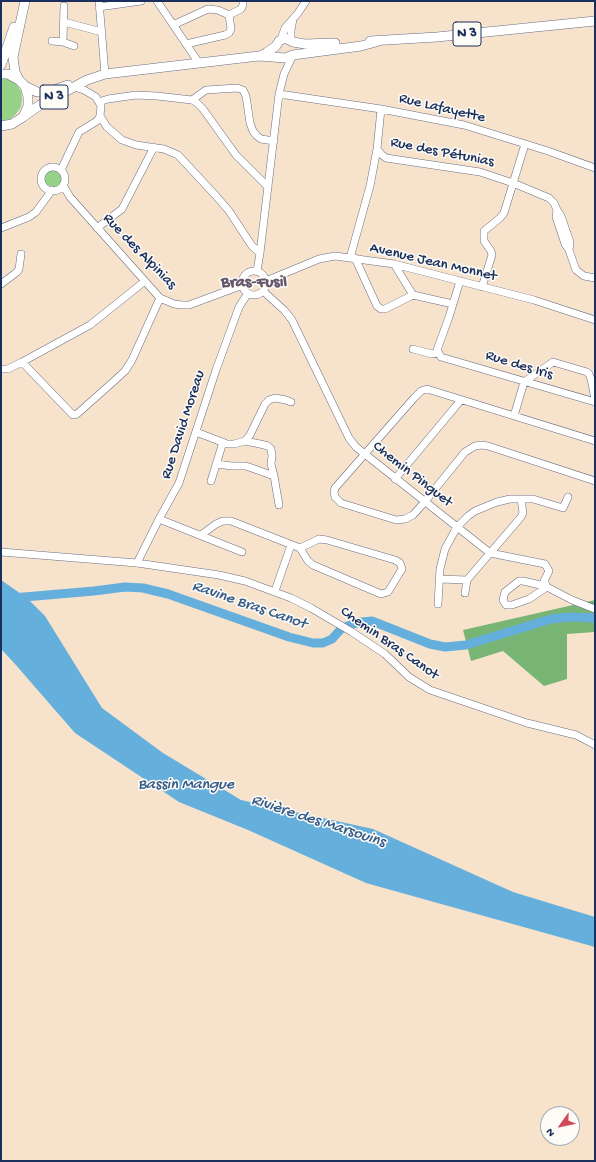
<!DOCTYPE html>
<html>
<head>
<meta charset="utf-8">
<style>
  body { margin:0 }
  #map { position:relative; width:596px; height:1162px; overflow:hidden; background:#f7e3cc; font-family:"Gochi Hand",sans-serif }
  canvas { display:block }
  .frame { position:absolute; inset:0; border:2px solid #1b2f5e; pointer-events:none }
  .north { position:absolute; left:540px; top:1106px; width:40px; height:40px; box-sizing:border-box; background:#fdfcf7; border:1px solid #a3aaba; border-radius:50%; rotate:237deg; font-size:11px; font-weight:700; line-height:16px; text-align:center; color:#1b2f5e }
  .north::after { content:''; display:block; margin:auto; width:14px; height:18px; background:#d1495b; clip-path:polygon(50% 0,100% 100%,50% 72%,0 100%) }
</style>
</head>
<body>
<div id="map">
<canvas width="596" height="1162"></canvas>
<div class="frame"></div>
<div class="north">N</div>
</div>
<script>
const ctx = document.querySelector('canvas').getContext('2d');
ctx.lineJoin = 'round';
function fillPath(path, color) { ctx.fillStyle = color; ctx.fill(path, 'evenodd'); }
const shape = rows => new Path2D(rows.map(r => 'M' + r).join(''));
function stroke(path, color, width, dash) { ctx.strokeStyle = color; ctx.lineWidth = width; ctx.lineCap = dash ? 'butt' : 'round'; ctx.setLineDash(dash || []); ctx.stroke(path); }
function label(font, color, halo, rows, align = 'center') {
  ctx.font = font + ' "Gochi Hand",sans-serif'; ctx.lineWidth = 3; ctx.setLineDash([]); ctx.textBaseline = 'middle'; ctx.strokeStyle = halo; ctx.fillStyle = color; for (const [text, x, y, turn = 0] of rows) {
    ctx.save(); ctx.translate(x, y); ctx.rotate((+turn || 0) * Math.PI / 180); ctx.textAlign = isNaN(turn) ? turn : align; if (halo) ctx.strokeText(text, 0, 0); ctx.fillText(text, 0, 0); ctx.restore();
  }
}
const green = shape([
  [1,77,9,79,16,84,21,91,22,99,21,107,16,114,10,119,2,121],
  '44 178a9 9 0 1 1 18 0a9 9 0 1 1-18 0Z'
]);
const forest = shape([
  [595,600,595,632,567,634,567,679,544,686,503,651,471,661,463,630]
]);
const water = shape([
  [1,580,27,598,45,616,102,708,163,753,241,800,373,829,513,892,595,917,595,947,366,883,248,830,179,802,75,733,15,664,1,649]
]);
const river = shape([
  [1,599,94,591,125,587,143,588,168,594,289,637,313,643,323,643,332,639,341,629,352,624,361,622,372,621,430,644,445,647,466,645,551,619,569,617,595,618]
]);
const minor = shape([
  [99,1,105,74],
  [157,1,199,63],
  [99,7,141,1],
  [64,22,102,32],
  [173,25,208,9,218,10,229,15,241,9,243,5,243,1],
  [281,39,285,28,298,13,306,1],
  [291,40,291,30,293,19],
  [52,41,63,42,74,46],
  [63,42,64,6],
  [186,44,225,35,229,33,231,29,229,15],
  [74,87,84,90,96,97,101,106,100,116,107,127,122,140,136,145,164,149,178,155,217,197,229,211,252,246,260,253],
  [279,94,381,109,464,125,548,151,595,168],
  [192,100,206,90,237,88,243,90,246,96,250,123,253,131,257,136,261,139,274,141],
  [99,102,108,99,136,95,157,96,192,100,196,102,203,109,236,155,268,187],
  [381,109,377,149,382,155,386,158,480,172,513,183,549,198,554,203,557,210,561,216,570,242,569,250,576,270,584,276,595,278],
  '41 179a12 12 0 1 1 24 0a12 12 0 1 1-24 0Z',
  [61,170,79,132,97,121,100,116],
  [63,185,70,197,160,298,174,304,182,305,189,305,243,285],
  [557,210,556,217,565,244,569,250],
  [1,228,29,217,36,212,52,190],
  [97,228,122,209,154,147],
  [350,258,370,186,377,149],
  [355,258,377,306,381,309,385,309,413,295,453,304],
  [394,264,413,295],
  [257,271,260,253,279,94,284,74,293,55],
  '242 283a12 12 0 1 1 24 0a12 12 0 1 1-24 0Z',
  [266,281,319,259,335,256,394,264,534,300,595,320],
  [460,281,449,317,437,350,441,357,595,402],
  [1,284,17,272,19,269,21,254],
  [482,287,492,255,491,251,484,241,484,231,500,218,504,213,525,144],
  [263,291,284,310,292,320,349,438,356,447,490,553,545,564,549,571,544,581,547,587,572,600,595,609],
  [413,349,432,354,437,353],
  [22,362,71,413,73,415,77,414,113,382,125,371,132,360,160,298],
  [1,369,8,369,22,362,90,325,145,281],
  [514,416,524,382,553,362,587,372,589,374,591,379,595,399],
  [196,432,227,444,234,444,245,441,250,435,265,404,269,400,275,398,286,400,291,402],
  [245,441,260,444,268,446,271,449,272,456,271,464,274,476,279,505],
  [595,441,427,389,421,391,414,398,335,488,334,492,335,497,341,503,396,520,405,519,413,515,422,505,465,452,475,446,481,445,488,446,595,481],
  [216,464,232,466,246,466,274,476],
  [395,479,461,400],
  [211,481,223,442],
  [159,519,242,552],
  [201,535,216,524,223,521,231,521,300,548],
  [319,539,327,540,395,560,400,563,402,569,388,592,381,594,313,565,308,561,300,548,319,539],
  [1,552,137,563,219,575,245,581,291,598,311,608,352,632,385,654,409,677,430,690,527,723,576,735,595,745],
  [137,563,159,519,179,483,216,370,239,307,248,293],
  [439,579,467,580],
  [545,586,523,581,519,581,505,592,503,600,506,605,512,605,529,599,547,587],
  [275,591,291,545],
  [465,593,467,580,521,517,523,513,521,499],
  [438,604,440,569,445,549,457,527,468,516,475,511,497,502,510,499,533,499,563,508,568,497]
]);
const major = shape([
  [370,41,437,37,595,21],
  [260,56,266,53,276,46,279,41,285,38,293,42,305,44,335,43],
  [1,65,14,27],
  [1,74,8,74,19,80,25,86,28,97,28,106,23,117,12,124,1,126],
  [19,80,15,72,13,57,25,1],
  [25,86,37,92,48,92,68,85],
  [23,117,40,105,74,87,87,80,105,74,259,56,285,58,293,55,361,46,376,42]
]);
const shields = [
  [467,34,28],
  [54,97,28]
];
const shieldNames = [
  ["N 3",467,34],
  ["N 3",54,97]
];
const streetNames = [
  ["Rue Lafayette",442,109,13],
  ["Rue des Pétunias",442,153,11],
  ["Rue des Alpinias",139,252,46],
  ["Avenue Jean Monnet",433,263,13],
  ["Rue des Iris",519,366,17],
  ["Rue David Moreau",184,425,-72],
  ["Chemin Pinguet",412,475,38],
  ["Chemin Bras Canot",389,644,35]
];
const waterNames = [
  ["Ravine Bras Canot",249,606,19],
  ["Bassin Mangue",186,786],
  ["Rivière des Marsouins",318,822,18]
];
const quarterNames = [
  ["Bras-Fusil",254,283]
];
fillPath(green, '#96d287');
fillPath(forest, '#78b474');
fillPath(water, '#65afdd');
stroke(river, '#65afdd', 9);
stroke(minor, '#686e84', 8);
stroke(major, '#686e84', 10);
stroke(minor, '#fff', 7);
stroke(major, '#fff', 9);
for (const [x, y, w] of shields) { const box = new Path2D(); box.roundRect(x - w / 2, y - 12, w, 24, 3); ctx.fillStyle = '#fdfcf7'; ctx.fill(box); stroke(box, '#1b2f5e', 1); }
label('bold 14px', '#1b2f5e', null, shieldNames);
label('15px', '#1b2f5e', '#fdfcf7', streetNames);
label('italic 16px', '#355c8a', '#fdfcf7', waterNames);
label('bold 17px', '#64586e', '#fdfcf7', quarterNames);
</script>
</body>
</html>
